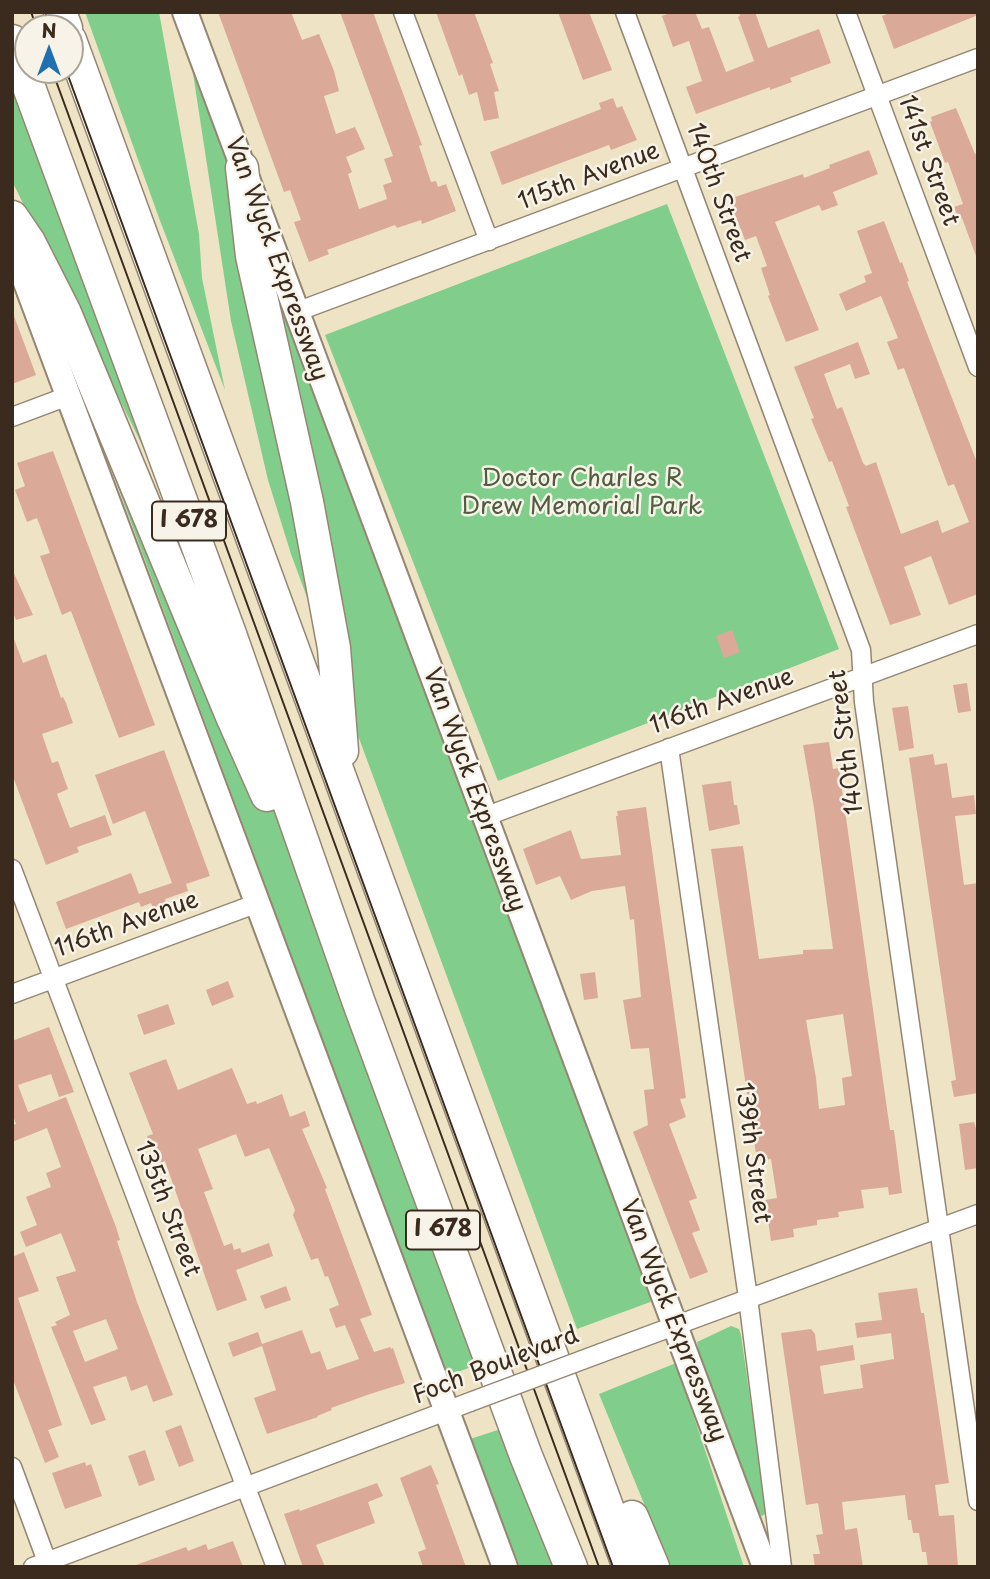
<!DOCTYPE html>
<html>
<head>
<meta charset="utf-8">
<style>
  body { margin:0 }
  #map { position:relative; width:990px; height:1579px; overflow:hidden; background:#eee3c5; font-family:"Playpen Sans",sans-serif }
  canvas { display:block }
  .frame { position:absolute; inset:0; border:14px solid #3b2a1e; pointer-events:none }
  .north { position:absolute; left:14px; top:14px; width:70px; height:70px; box-sizing:border-box; background:#f7f3e8; border:2px solid #aca397; border-radius:50%; rotate:0deg; font-size:19px; font-weight:700; line-height:28px; text-align:center; color:#3b2a1e }
  .north::after { content:''; display:block; margin:auto; width:24px; height:32px; background:#1f6fb2; clip-path:polygon(50% 0,100% 100%,50% 72%,0 100%) }
</style>
</head>
<body>
<div id="map">
<canvas width="990" height="1579"></canvas>
<div class="frame"></div>
<div class="north">N</div>
</div>
<script>
const ctx = document.querySelector('canvas').getContext('2d');
ctx.lineJoin = 'round';
function fillPath(path, color) { ctx.fillStyle = color; ctx.fill(path, 'evenodd'); }
const shape = rows => new Path2D(rows.map(r => 'M' + r).join(''));
function stroke(path, color, width, dash) { ctx.strokeStyle = color; ctx.lineWidth = width; ctx.lineCap = dash ? 'butt' : 'round'; ctx.setLineDash(dash || []); ctx.stroke(path); }
function label(font, color, halo, rows, align = 'center') {
  ctx.font = font + ' "Playpen Sans",sans-serif'; ctx.lineWidth = 5; ctx.setLineDash([]); ctx.textBaseline = 'middle'; ctx.strokeStyle = halo; ctx.fillStyle = color; for (const [text, x, y, turn = 0] of rows) {
    ctx.save(); ctx.translate(x, y); ctx.rotate((+turn || 0) * Math.PI / 180); ctx.textAlign = isNaN(turn) ? turn : align; if (halo) ctx.strokeText(text, 0, 0); ctx.fillText(text, 0, 0); ctx.restore();
  }
}
const green = shape([
  [85,12,159,12,199,234,202,278,225,390,159,218],
  [12,60,180,522,12,181],
  [192,67,653,1301,577,1329,291,554,268,480,231,321],
  [667,204,839,649,498,781,325,335],
  [79,382,217,656,482,1363,447,1376],
  [731,1326,739,1329,741,1335,766,1509,765,1514,762,1516,756,1512,699,1354,697,1342],
  [676,1363,744,1567,670,1567,599,1394],
  [504,1428,553,1567,520,1567,470,1439]
]);
const building = shape([
  [218,12,291,12,302,40,319,34,334,71,339,91,324,96,336,134,355,127,365,149,346,157,352,172,348,174,359,209,387,199,383,185,392,182,384,159,393,156,340,12,373,12,422,145,419,146,431,182,436,181,438,187,446,184,456,211,422,224,421,220,397,228,395,225,327,250,329,254,309,262,294,222,301,220,290,190,284,192],
  [436,12,474,12,493,63,490,64,499,91,494,92,499,118,484,121,477,92,469,95,462,74,459,76],
  [558,12,589,12,612,70,583,80],
  [672,12,695,12,702,29,709,27,726,72,754,61,738,17,740,16,739,12,755,12,768,48,819,29,831,63,790,78,792,82,770,90,770,87,696,114,686,87,702,81,689,41,673,47,662,16],
  [892,12,978,12,978,15,894,49,882,16],
  [613,98,617,108,622,106,637,140,611,150,609,145,502,185,490,152,596,111,601,109,599,103],
  [956,108,975,154,978,153,978,256,976,256,962,218,959,220,954,207,963,204,948,162,945,163,930,122,932,121,931,117],
  [869,150,878,174,833,192,838,205,822,211,819,205,775,222,819,330,786,342,768,296,770,295,761,268,767,266,756,236,745,240,729,199,803,174,804,178,830,168,829,165],
  [884,221,900,263,902,262,909,281,907,282,978,465,978,594,949,605,931,556,904,567,921,615,890,625,846,507,849,506,832,461,829,462,811,419,814,418,794,367,858,342,870,374,855,379,850,364,824,374,837,409,842,407,863,463,866,466,876,462,901,534,938,520,942,533,969,522,954,484,948,486,904,368,898,370,887,342,898,338,881,296,846,311,839,294,866,282,864,276,872,273,857,231],
  [12,316,14,316,36,375,12,384],
  [53,451,155,725,119,738,71,611,62,615,40,556,50,553,37,518,27,522,15,490,25,486,17,463],
  [12,569,33,615,16,620,12,610],
  [732,630,740,652,724,658,716,636],
  [14,639,23,663,46,654,61,698,63,697,66,703,73,723,42,734,52,763,58,761,68,789,57,794,70,828,105,815,112,835,77,847,79,852,46,865,12,774,12,640],
  [967,683,971,711,958,713,953,685],
  [908,706,914,748,899,751,892,708],
  [829,742,833,769,839,768,890,1130,894,1130,902,1193,889,1195,888,1187,861,1190,864,1208,838,1212,839,1217,817,1220,817,1225,793,1229,794,1237,771,1241,765,1200,777,1198,771,1159,757,1161,711,849,743,846,759,959,803,954,803,950,833,949,814,808,803,745],
  [843,1014,852,1076,842,1078,845,1105,819,1109,816,1078,806,1020],
  [164,750,210,876,186,884,188,891,165,899,166,903,153,908,151,903,141,907,139,902,66,929,56,902,131,873,139,894,172,883,145,811,113,824,95,775],
  [933,754,935,765,947,763,952,798,974,795,976,814,955,816,964,885,978,883,978,1093,954,1097,951,1081,956,1080,909,758],
  [731,781,734,805,737,805,740,824,709,831,702,785],
  [646,807,686,1098,680,1099,686,1117,669,1124,697,1198,689,1201,700,1230,692,1233,708,1272,690,1279,633,1132,648,1125,644,1090,654,1089,649,1048,631,1049,623,1000,641,997,634,919,630,920,625,886,592,891,571,900,560,876,536,885,523,849,571,830,581,859,621,855,616,816,618,816,617,811],
  [595,972,598,998,584,1000,580,974],
  [228,981,234,997,212,1006,206,990],
  [168,1004,175,1024,144,1035,137,1015],
  [49,1027,74,1092,59,1097,51,1074,18,1085,28,1112,66,1097,116,1227,120,1240,117,1241,137,1302,173,1395,153,1402,147,1385,131,1391,126,1376,93,1387,106,1420,91,1425,51,1327,57,1325,55,1322,70,1315,56,1277,76,1271,61,1233,26,1247,20,1232,37,1225,26,1197,51,1187,46,1173,61,1167,47,1128,12,1142,12,1125,16,1124,12,1113,12,1041],
  [106,1319,118,1349,85,1362,73,1331],
  [166,1059,178,1090,232,1068,247,1104,256,1101,257,1104,282,1094,290,1117,305,1111,310,1126,302,1129,327,1188,325,1189,372,1315,360,1319,374,1352,390,1347,391,1349,393,1348,405,1383,370,1394,331,1408,332,1410,317,1416,318,1417,267,1434,254,1398,276,1390,262,1346,233,1357,228,1343,258,1332,262,1344,302,1330,311,1354,320,1351,327,1370,359,1359,345,1325,336,1328,329,1309,339,1305,328,1276,325,1277,318,1258,311,1260,293,1215,295,1210,269,1148,245,1157,236,1134,198,1149,213,1189,204,1192,224,1246,232,1243,234,1250,240,1248,242,1253,269,1243,273,1256,236,1270,247,1300,217,1311,165,1161,157,1164,147,1136,153,1134,129,1073],
  [974,1122,978,1135,978,1168,965,1170,959,1124],
  [24,1252,39,1291,18,1298,62,1425,48,1430,59,1457,45,1463,12,1377,12,1257],
  [286,1286,291,1300,265,1309,260,1296],
  [917,1288,921,1313,924,1313,949,1483,935,1485,939,1516,954,1515,958,1567,928,1567,926,1552,922,1552,919,1533,913,1533,911,1520,908,1520,905,1495,842,1502,845,1530,857,1528,863,1567,815,1567,813,1554,820,1554,816,1535,823,1534,818,1503,806,1505,781,1333,811,1329,815,1334,817,1351,853,1345,855,1360,820,1366,824,1394,863,1388,860,1365,894,1359,891,1333,857,1338,855,1323,882,1320,878,1293],
  [181,1425,194,1461,179,1467,165,1431],
  [145,1450,155,1480,139,1486,128,1456],
  [85,1462,86,1466,91,1464,102,1496,65,1509,52,1473],
  [431,1465,439,1484,436,1485,466,1567,423,1567,418,1552,426,1549,400,1478],
  [377,1483,383,1496,368,1502,375,1523,316,1545,325,1567,303,1567,284,1514,299,1509,300,1511],
  [233,1541,243,1567,136,1567,136,1565,186,1547,188,1551,206,1544,208,1550]
]);
const minor = shape([
  [403,12,489,241],
  [625,12,861,650,864,702,978,1501],
  [846,12,978,367],
  [296,312,978,58],
  [12,417,68,396],
  [669,748,748,1298,782,1567],
  [484,817,978,634],
  [12,869,276,1567],
  [12,994,258,903],
  [601,1353,978,1214],
  [12,1467,49,1567],
  [33,1567,470,1402]
]);
const secondary = shape([
  [185,12,765,1567],
  [12,245,505,1567]
]);
const motorway = shape([
  [60,12,66,28],
  [70,40,629,1567],
  [12,41,230,634,359,1003,526,1456,571,1567],
  [242,168,252,256,307,502,334,648,342,751],
  [12,217,29,242,65,313,231,714,267,795],
  [632,1517,653,1567]
]);
const tram = shape([
  [31,12,37,28],
  [45,12,51,28],
  [52,70,599,1567],
  [66,70,613,1567]
]);
const minorBridge = shape([
  [470,1402,601,1353]
]);
const shields = [
  [189,521,74],
  [443,1230,74]
];
const shieldNames = [
  ["I 678",189,521],
  ["I 678",443,1230]
];
const streetNames = [
  ["141st Street",928,161,70],
  ["115th Avenue",589,177,-21],
  ["140th Street",718,193,70],
  ["Van Wyck Expressway",276,259,70],
  ["116th Avenue",722,702,-20],
  ["140th Street",847,742,-97],
  ["Van Wyck Expressway",474,790,70],
  ["116th Avenue",127,925,-20],
  ["139th Street",752,1153,82],
  ["135th Street",167,1209,69],
  ["Van Wyck Expressway",673,1321,69],
  ["Foch Boulevard",496,1366,-21]
];
const parkNames = [
  ["Doctor Charles R",582,479],
  ["Drew Memorial Park",582,507]
];
fillPath(green, '#81ce8c');
fillPath(building, '#dba998');
stroke(minor, '#948672', 21);
stroke(secondary, '#948672', 28);
stroke(motorway, '#948672', 35);
stroke(minor, '#fff', 18);
stroke(secondary, '#fff', 24);
stroke(motorway, '#fff', 32);
stroke(tram, '#3b2a1e', 2);
stroke(minorBridge, '#948672', 21, []);
stroke(minorBridge, '#fff', 18);
for (const [x, y, w] of shields) { const box = new Path2D(); box.roundRect(x - w / 2, y - 19.5, w, 39, 5); ctx.fillStyle = '#f7f3e8'; ctx.fill(box); stroke(box, '#3b2a1e', 2); }
label('bold 23px', '#3b2a1e', null, shieldNames);
label('24px', '#3b2a1e', '#f7f3e8', streetNames);
label('24px', '#505b3f', '#f7f3e8', parkNames);
</script>
</body>
</html>
